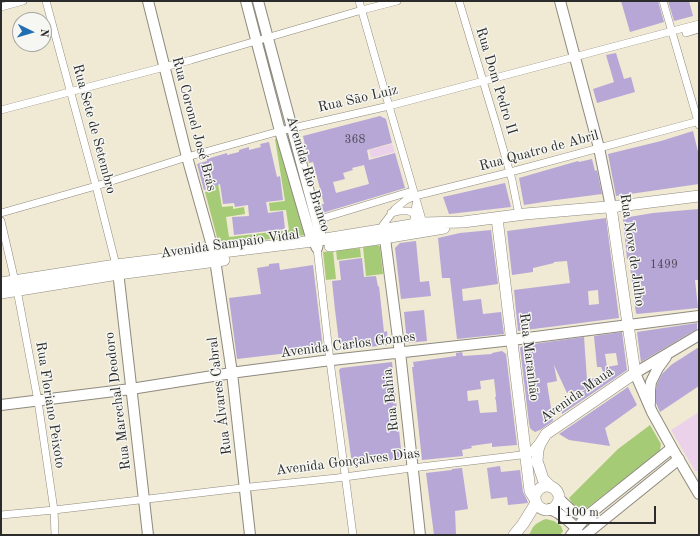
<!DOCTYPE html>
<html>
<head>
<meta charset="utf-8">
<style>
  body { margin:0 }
  #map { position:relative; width:700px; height:536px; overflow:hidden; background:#f0e9d3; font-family:"Old Standard TT",serif }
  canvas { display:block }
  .frame { position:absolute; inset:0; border:2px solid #2b2b2b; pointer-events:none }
  .north { position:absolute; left:12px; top:12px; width:40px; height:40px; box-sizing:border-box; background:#f6f6f2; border:1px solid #a5a5a2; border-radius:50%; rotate:95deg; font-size:11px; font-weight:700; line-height:16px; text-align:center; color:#2b2b2b }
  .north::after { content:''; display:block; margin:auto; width:14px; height:18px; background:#1f6fb2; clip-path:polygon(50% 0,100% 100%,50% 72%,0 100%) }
  .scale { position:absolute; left:558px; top:506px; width:98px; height:18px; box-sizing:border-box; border:2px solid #2b2b2b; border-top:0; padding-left:5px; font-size:12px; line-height:14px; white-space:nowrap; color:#2b2b2b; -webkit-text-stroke:3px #f6f6f2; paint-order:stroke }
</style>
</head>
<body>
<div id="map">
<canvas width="700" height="536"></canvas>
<div class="frame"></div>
<div class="north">N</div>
<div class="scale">100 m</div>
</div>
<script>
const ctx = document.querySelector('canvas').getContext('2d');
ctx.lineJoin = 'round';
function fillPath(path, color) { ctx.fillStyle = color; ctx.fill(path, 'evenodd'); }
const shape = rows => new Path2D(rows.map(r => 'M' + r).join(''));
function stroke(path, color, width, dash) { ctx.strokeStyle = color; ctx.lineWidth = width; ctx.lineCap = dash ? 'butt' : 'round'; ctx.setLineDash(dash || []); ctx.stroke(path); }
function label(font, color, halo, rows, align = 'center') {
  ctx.font = font + ' "Old Standard TT",serif'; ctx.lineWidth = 3; ctx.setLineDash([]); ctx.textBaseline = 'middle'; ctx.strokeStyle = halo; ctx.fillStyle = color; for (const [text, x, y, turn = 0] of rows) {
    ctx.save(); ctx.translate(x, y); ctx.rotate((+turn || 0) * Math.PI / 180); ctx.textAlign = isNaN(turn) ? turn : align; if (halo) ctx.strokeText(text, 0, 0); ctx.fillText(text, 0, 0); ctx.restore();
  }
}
const built = shape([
  [392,144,395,152,371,158,369,150],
  [699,412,699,471,695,471,671,430]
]);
const green = shape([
  [275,139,278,139,306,235,219,245,205,192,213,190,212,185,218,183,222,207,233,206,233,209,244,207,245,214,226,217,229,237,289,230,286,210,270,211,269,203,285,201],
  [378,245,380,247,383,274,366,276,363,247],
  [360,248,361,257,337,260,336,250],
  [333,251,336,279,326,280,323,252],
  [650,425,661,444,660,451,587,508,583,508,574,506,569,498,618,449],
  [546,519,554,521,561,526,563,531,560,535,529,535,533,527,536,524,543,520]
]);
const building = shape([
  [621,1,658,1,664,22,630,32],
  [668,1,689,1,693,16,674,21],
  [616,53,624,79,631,77,635,92,597,103,593,89,614,82,606,55],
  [380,116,386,119,392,143,367,150,369,160,395,153,405,188,322,213,320,205,324,204,313,162,309,163,303,136],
  [364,165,369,184,336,193,333,182,345,179,343,173,353,170,352,168],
  [693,131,699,156,699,184,616,196,608,154,661,141],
  [269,142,277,177,280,176,283,200,266,202,268,213,283,211,285,229,234,235,232,217,249,216,248,205,235,207,234,203,223,204,220,184,204,190,197,164,207,161,207,159,227,153,227,155,239,152,239,150,249,147,249,150,261,147,260,144],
  [592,159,595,171,597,170,602,194,556,200,524,205,519,178,578,161,579,162],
  [505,183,511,207,449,214,443,197],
  [699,209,699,280,695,280,698,308,637,314,636,313,635,307,629,258,627,259,623,218,653,213],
  [606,218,619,318,518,331,514,290,570,283,567,261,554,262,554,263,533,268,533,272,512,275,507,231],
  [598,290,599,304,589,305,588,291],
  [491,230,498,284,462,289,463,301,481,299,483,314,501,312,504,334,457,339,450,278,442,278,438,238,460,233],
  [416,241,420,282,429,281,431,296,401,299,395,248,400,243],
  [362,258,364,277,376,276,378,287,379,286,384,332,387,331,388,345,340,350,335,310,332,281,341,280,339,261],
  [279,263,280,270,313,265,323,349,237,359,229,298,261,294,257,268,269,266,269,264],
  [424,310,427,341,407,343,404,312],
  [697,323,697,329,641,362,637,332],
  [622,332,627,370,562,414,561,406,586,389,567,393,554,365,557,381,547,383,553,421,540,430,535,432,532,430,530,428,529,423,520,348,522,346,533,344,584,337,587,380,594,378,595,381,604,374,601,367,597,367,594,336],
  [616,353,618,365,607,367,605,354],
  [699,347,699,386,660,412,656,403,656,390,657,384,662,374,671,365],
  [502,351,506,354,517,445,492,447,492,443,471,446,472,448,462,450,463,456,422,460,412,367,414,367,413,362,456,356,456,353,462,352,463,356,492,354,492,353],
  [494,379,496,396,495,398,496,401,497,412,480,413,478,400,468,401,467,391,481,389,480,381],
  [392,362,402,459,352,464,339,370,341,368],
  [628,387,637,405,605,428,610,446,569,440,559,434],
  [500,466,501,472,520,470,523,492,527,500,528,503,508,505,507,497,491,499,487,468],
  [462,468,468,509,455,511,456,534,434,535,426,473,452,470,452,469]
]);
const street = shape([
  [46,1,96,186,116,265],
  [359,1,389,106,423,223],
  [459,1,483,81,496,124,512,180,519,215],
  [663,1,699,125],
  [1,7,23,1],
  [686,33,699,29],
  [1,110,191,60,362,10,397,1],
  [1,213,96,186,187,157,280,131,389,106,699,24],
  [391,213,399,211,409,211,419,216],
  [320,219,409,192],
  [1,221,17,290,38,401,54,510,55,535],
  [411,227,414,220,416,204],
  [384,230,383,225,395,209,406,200,415,196,503,174,699,121],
  [317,248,330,361,353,535],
  [1,515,54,510,250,487,337,478,404,469,521,455,529,454,538,443]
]);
const secondary = shape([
  [148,1,187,157,214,253,232,373,250,535],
  [246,1,280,131,310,234,317,248],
  [258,1,320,233,317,248],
  [560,1,599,148,611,207],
  [384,231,401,361,420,535],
  [116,267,119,280,148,535],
  [699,335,635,373,652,412,672,448,699,494],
  [650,403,650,390,651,382,658,368,666,357],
  [1,405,131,389,238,372,323,361,512,340,699,316],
  [559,499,572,511,587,516,592,520],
  [550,509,558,513,565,518,573,525,577,532,579,534],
  [571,535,587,516,672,448],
  [585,535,679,459]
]);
const primary = shape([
  [497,218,530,491,535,499],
  [330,246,378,239,444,228],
  [1,283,116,265,214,253,313,241,423,223,463,222,525,214,619,206,699,196],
  [1,293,118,274,224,260],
  [550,486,543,479,537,461,538,450,540,444,546,434,635,373,611,207],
  '535 498a12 12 0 1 1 24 0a12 12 0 1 1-24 0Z',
  [514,535,523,524,536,503]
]);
const numberNames = [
  ["368",355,140],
  ["1499",664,265]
];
const streetNames = [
  ["Rua Dom Pedro II",496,81,73],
  ["Rua São Luiz",358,99,-13],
  ["Rua Coronel José Brás",194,124,75],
  ["Rua Sete de Setembro",94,129,75],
  ["Rua Quatro de Abril",539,151,-15],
  ["Avenida Rio Branco",308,174,73],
  ["Avenida Sampaio Vidal",230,244,-8],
  ["Rua Nove de Julho",632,250,82],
  ["Avenida Carlos Gomes",348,345,-7],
  ["Rua Maranhão",529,357,83],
  ["Avenida Mauá",577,395,-35],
  ["Rua Álvares Cabral",220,396,-97],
  ["Rua Bahia",391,400,-96],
  ["Rua Marechal Deodoro",118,401,-97],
  ["Rua Floriano Peixoto",50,405,81],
  ["Avenida Gonçalves Dias",348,462,-7]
];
fillPath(built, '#ecd1ea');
fillPath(green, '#a6cb76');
fillPath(building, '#b6a7d6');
stroke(street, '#8e8a7f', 8);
stroke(secondary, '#8e8a7f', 12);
stroke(primary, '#8e8a7f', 12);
stroke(street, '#fff', 7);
stroke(secondary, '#fff', 10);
stroke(primary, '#fff', 11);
label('12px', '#4e4a56', null, numberNames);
label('14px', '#2b2b2b', '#f6f6f2', streetNames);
</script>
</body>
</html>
